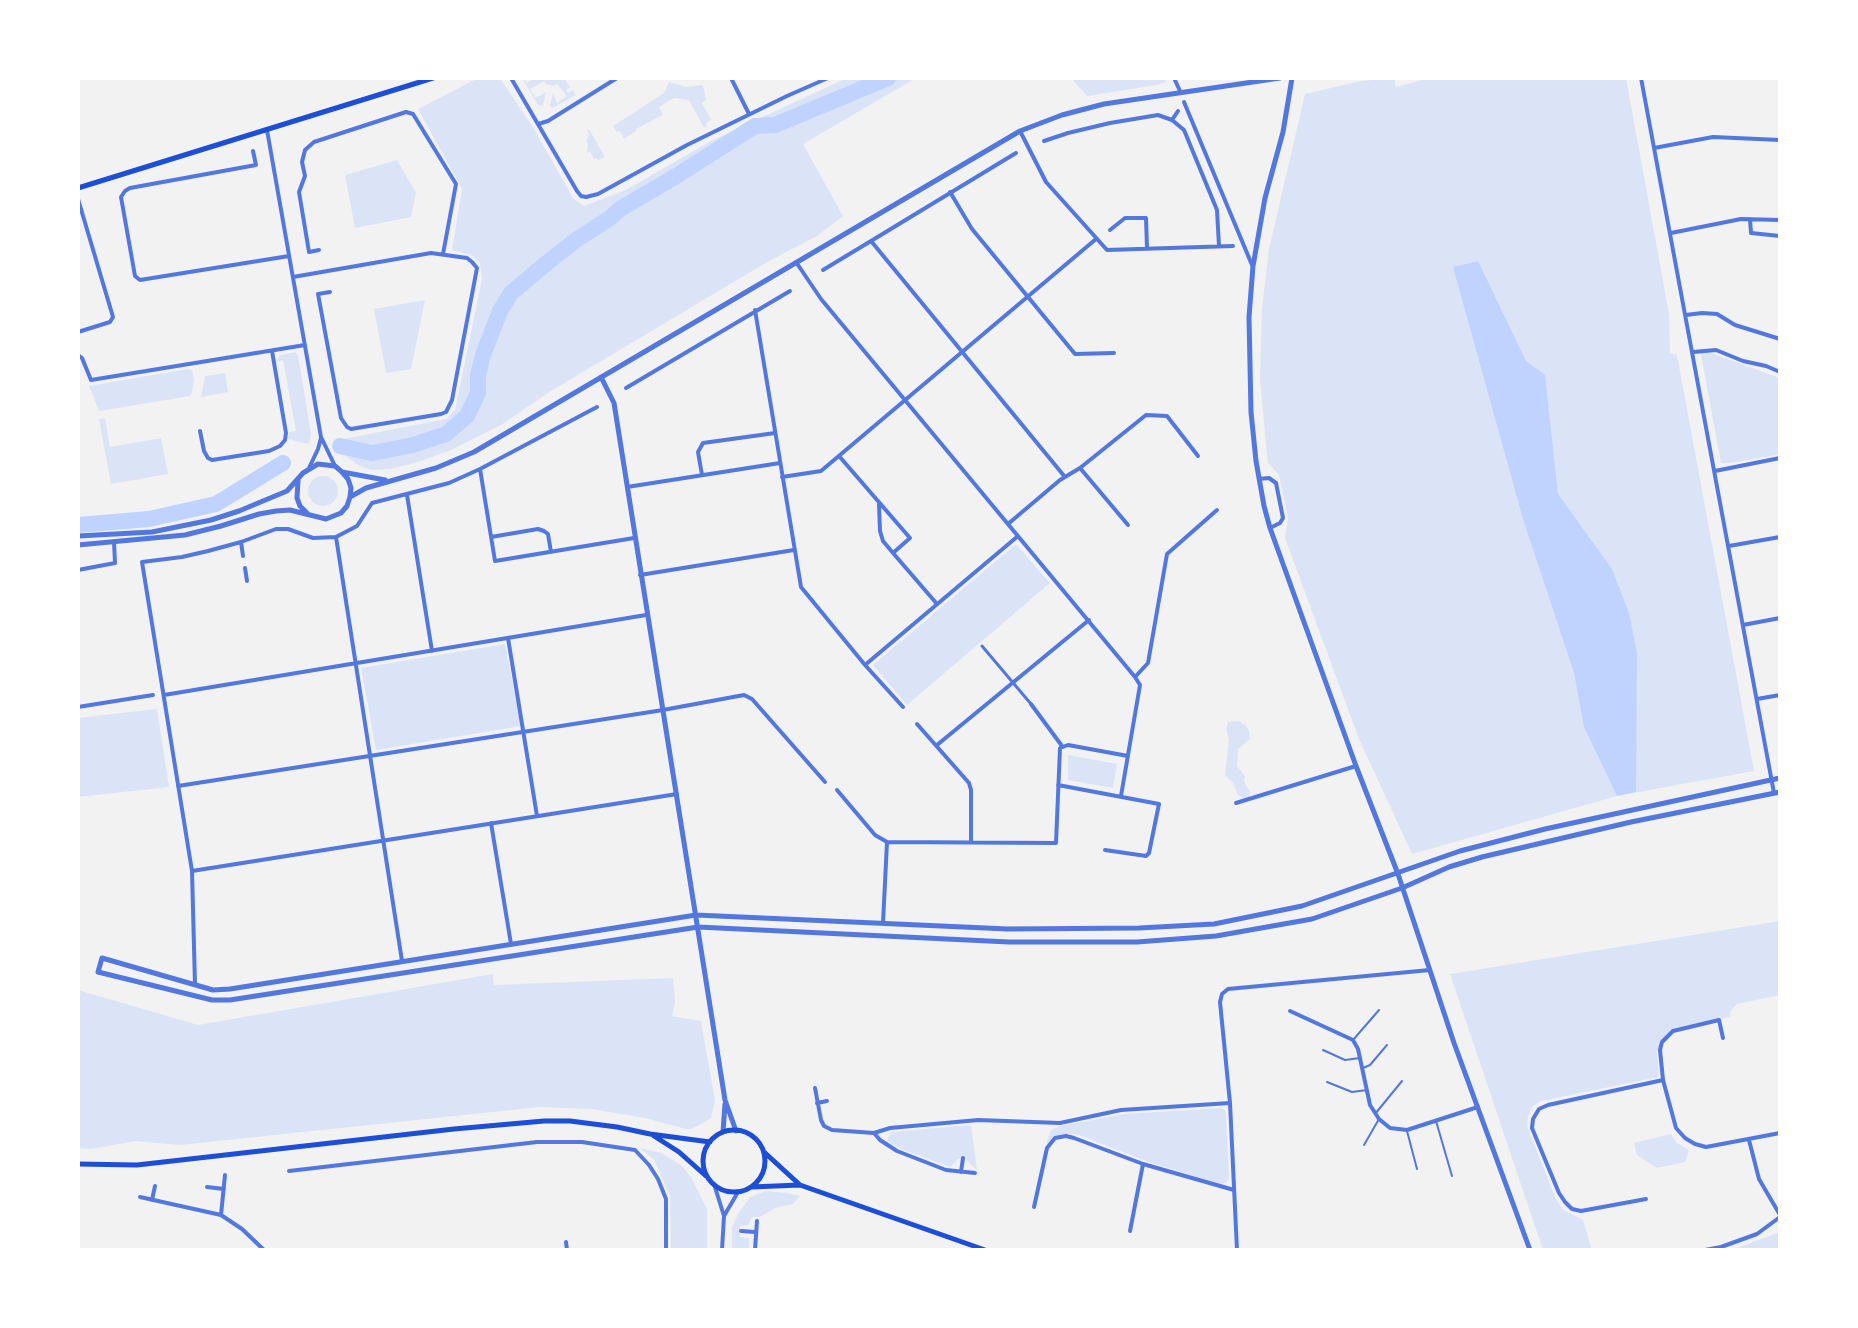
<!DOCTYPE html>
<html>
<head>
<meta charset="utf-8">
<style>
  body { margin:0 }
  #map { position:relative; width:1858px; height:1328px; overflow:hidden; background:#f2f2f2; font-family:"PT Serif",serif }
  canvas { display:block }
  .frame { position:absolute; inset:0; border:80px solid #fff; pointer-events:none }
</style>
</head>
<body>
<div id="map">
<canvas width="1858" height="1328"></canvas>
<div class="frame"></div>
</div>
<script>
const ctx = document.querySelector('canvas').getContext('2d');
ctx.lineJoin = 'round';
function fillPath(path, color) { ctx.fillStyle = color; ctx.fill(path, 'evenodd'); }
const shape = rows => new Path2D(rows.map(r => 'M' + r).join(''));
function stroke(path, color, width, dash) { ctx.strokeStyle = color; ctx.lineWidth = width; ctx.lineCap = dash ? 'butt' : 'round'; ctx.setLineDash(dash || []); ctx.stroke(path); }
const green = shape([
  [478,78,500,78,534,129,573,198,584,206,626,190,711,141,847,78,916,78,803,144,843,216,817,236,769,261,551,391,501,425,451,450,418,462,391,469,371,470,358,465,338,451,333,441,446,419,455,410,482,279,480,263,471,255,452,250,462,189,418,109],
  [534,78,564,78,570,87,566,90,568,93,573,90,576,95,552,108,550,106,553,93,557,103,567,96,557,84,554,86,546,84,544,81,530,89,536,98,546,92,543,105,539,106,523,80,524,79,527,83],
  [1071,78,1165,78,1165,82,1157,85,1087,96],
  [1394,78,1396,87,1429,78,1626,78,1669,314,1670,353,1677,355,1754,771,1617,796,1412,854,1359,739,1285,538,1288,518,1279,475,1268,463,1267,455,1260,379,1262,308,1269,249,1305,94,1361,81],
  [669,82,686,87,703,85,706,100,702,103,711,120,706,123,707,126,704,128,689,100,674,98,659,107,663,115,636,129,636,131,624,139,620,131,617,132,613,126,664,93],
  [589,129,605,157,598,160,596,158,594,159,590,151,587,153,588,143,586,142,589,134,587,130],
  [397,160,416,193,411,217,355,228,345,175],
  [425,300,411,369,386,373,374,309],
  [1700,349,1780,378,1780,448,1777,455,1730,463,1721,463],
  [295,352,298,355,311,434,309,444,288,439,289,432,296,431,283,360,276,362,281,355],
  [187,369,192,370,194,379,192,393,190,396,99,411,89,386],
  [225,373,228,392,201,397,205,376],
  [105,418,110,447,161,438,168,474,111,484,99,419],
  '308 491a15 15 0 1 1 30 0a15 15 0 1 1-30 0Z',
  [1016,544,1050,583,907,705,873,665],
  [505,644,521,726,376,750,361,668],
  [157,709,169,787,78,797,78,718],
  [1239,721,1246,726,1249,731,1250,739,1238,749,1237,766,1245,776,1244,781,1250,792,1249,797,1243,798,1238,795,1233,783,1225,775,1229,739,1226,729,1228,722],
  [1068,755,1117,764,1113,788,1068,780],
  [1780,921,1780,995,1737,1004,1730,1012,1730,1017,1676,1030,1657,1051,1659,1077,1541,1101,1533,1106,1528,1116,1527,1126,1555,1197,1562,1209,1583,1220,1592,1250,1543,1250,1450,974],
  [493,974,494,985,673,978,675,1002,672,1016,701,1021,715,1101,711,1118,692,1129,686,1129,645,1118,592,1109,540,1107,180,1145,135,1141,91,1149,78,1148,78,990,198,1025],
  [1221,1108,1225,1110,1226,1114,1229,1179,1226,1183,1220,1184,1149,1162,1076,1134,1062,1134,1053,1139,1048,1148,1047,1142,1051,1130,1060,1126,1124,1114],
  [971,1125,977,1170,965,1159,958,1159,950,1167,901,1149,887,1141,891,1132],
  [1671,1134,1677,1143,1689,1150,1685,1162,1657,1168,1637,1155,1634,1143],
  [640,1148,661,1153,681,1165,691,1177,707,1209,707,1250,671,1250,670,1196,654,1160],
  [766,1191,787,1193,800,1196,793,1204,775,1208,760,1217,752,1217,748,1225,740,1226,740,1237,749,1238,749,1250,732,1250,732,1227,738,1214,750,1197],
  [1780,1232,1780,1250,1727,1250,1737,1248]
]);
const water = shape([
  [1478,261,1526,361,1545,375,1558,494,1612,569,1629,613,1637,653,1636,792,1617,796,1584,727,1574,673,1523,519,1453,267]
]);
const river = shape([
  [340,446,372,453,413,445,446,434,467,416,478,393,478,375,483,355,500,311,511,293,548,262,576,240,610,218,620,209,673,178,755,126,775,125,888,78],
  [78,525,149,519,216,504,283,463]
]);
const service = shape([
  [1353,1040,1379,1010],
  [1323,1050,1345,1060,1360,1058],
  [1363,1068,1370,1065,1387,1045],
  [1327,1082,1352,1092,1367,1090],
  [1375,1114,1402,1081],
  [1436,1121,1452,1176],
  [1407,1131,1417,1169],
  [1364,1145,1379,1119]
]);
const pedestrian = shape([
  [982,646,1031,704]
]);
const minor = shape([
  [511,78,577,191,581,196,586,197,598,194,687,145,787,96,828,78],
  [731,78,749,114],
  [1174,78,1180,91],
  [1641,78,1774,793],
  [1184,102,1252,265],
  [1172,120,1178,111],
  [538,124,548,121,617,78],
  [267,130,321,437,335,466],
  [1020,131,1046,182,1107,250,1233,246],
  [1044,141,1068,133,1110,123,1158,115,1172,120,1184,130,1217,210,1219,246],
  [1654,148,1713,137,1780,140],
  [253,151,256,165,130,188,125,191,121,197,135,276,140,280,289,256],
  [950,192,972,229,1075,354,1114,353],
  [78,199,113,317,110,322,78,332],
  [1750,219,1751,233,1780,236],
  [1110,230,1125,218,1146,218,1147,248],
  [1671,233,1741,219,1780,220],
  [871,241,1016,153],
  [319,250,309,252,299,192,305,176,302,162,305,150,314,142,406,112,413,114,456,184,443,254],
  [796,262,821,299,1135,677,1140,685,1121,796],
  [823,270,871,241,1065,477],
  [293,277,431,253,467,258,472,262,477,268,452,400,446,412,441,414,351,429,347,427,341,418,318,294,330,292],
  [755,310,801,587,865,665,903,707],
  [1686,315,1702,313,1717,314,1735,325,1780,339],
  [1693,352,1716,350,1743,361,1766,366,1780,372],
  [78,355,82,358,91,380,305,345],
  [626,388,790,291],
  [200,431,204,451,208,458,212,460,269,451,280,446,285,440,286,433,272,351],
  [839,456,910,538,893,553,937,604],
  [309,468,318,449,321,438],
  [1080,468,1128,525],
  [480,469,495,561,634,538],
  [1715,471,1780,458],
  [702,475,698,452,703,443,775,433],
  [782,477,821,471,1096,239],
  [1259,479,1269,478,1276,483,1283,518,1280,523,1270,528],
  [627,487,780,463],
  [407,495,432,651],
  [879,504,880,531,883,541,893,553],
  [1008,524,1060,480,1080,468,1146,415,1167,416,1198,456],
  [336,537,402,961],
  [491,537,538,529,544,531,548,534,551,552],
  [241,542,243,556],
  [1729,546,1780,537],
  [245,568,247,581],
  [78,570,115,563,114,542],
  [640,575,794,550],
  [1743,625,1780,618],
  [508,638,537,816],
  [865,665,1018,536],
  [1135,677,1148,663,1167,554,1217,510],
  [164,695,646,615],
  [1757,699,1780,695],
  [1031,704,1062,746],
  [78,707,153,695],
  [917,724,969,783,971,790,971,842],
  [937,745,1089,620],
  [1058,785,1159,804,1149,853,1146,856,1105,850],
  [178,786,663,710,744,695,752,699,825,782],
  [837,790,875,835,887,842,883,923],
  [1236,803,1356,766],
  [491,823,511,944],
  [887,842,1056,843,1060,748,1068,745,1128,756],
  [192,871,677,794],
  [195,985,192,871,142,562,182,557,208,551,241,542,276,529,288,529,313,538,336,537,357,526,372,503,449,483,480,469,597,407],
  [1290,1011,1353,1040,1358,1049,1370,1105,1379,1119,1390,1128,1407,1130,1478,1107],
  [1723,1038,1719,1020,1673,1031,1662,1042,1660,1050,1663,1080,1676,1128,1685,1138,1695,1144,1706,1147,1780,1133],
  [815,1088,821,1120,824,1126,832,1130,874,1133,890,1128,978,1120,1060,1123,1121,1110,1230,1103],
  [817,1103,827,1101],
  [874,1133,880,1140,897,1151,946,1170,975,1173],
  [1749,1140,1759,1179,1780,1215],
  [289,1171,537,1142,582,1142,635,1150,649,1165,658,1179,666,1199,666,1250],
  [961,1172,963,1158],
  [714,1184,724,1216,722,1250],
  [207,1187,224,1189],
  [140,1197,221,1215,242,1229,264,1250],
  [1646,1199,1581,1211,1572,1209,1565,1202,1559,1193,1544,1157,1532,1128,1533,1119,1539,1109,1548,1105,1663,1080],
  [152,1200,155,1186],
  [1034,1207,1047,1148,1055,1138,1066,1136,1074,1138,1143,1164,1234,1190],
  [221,1215,225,1175],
  [724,1216,738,1192],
  [741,1231,755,1232],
  [1130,1231,1143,1164],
  [566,1242,567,1250],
  [755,1250,757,1221],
  [1237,1250,1230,1103,1220,1002,1222,994,1228,989,1430,970],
  [1705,1250,1721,1247,1757,1234,1780,1217]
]);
const tertiary = shape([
  [1292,78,1283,132,1265,198,1253,266,1249,317,1251,412,1256,461,1264,506,1270,528,1356,766,1398,874,1454,1043,1530,1250],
  [601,377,614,403,725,1100,736,1131],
  [342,472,385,480],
  [298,481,297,498,300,506,307,513],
  [350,497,366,488,436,468,474,452,1020,131,1062,115,1104,104,1280,78],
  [78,536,152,532,211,520,239,511,287,491,303,473,318,464,335,466,342,472,348,479,351,488,350,497,347,506,341,513,326,519,290,510,276,511,259,514,221,526,185,535,78,545],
  [1780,778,1545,829,1460,851,1302,906,1214,924,1139,928,1008,929,696,915,230,989,213,990,102,958,98,972,212,1000,230,1000,698,927,1009,942,1137,942,1216,936,1312,919,1402,888,1449,867,1482,857,1631,822,1780,792],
  [723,1132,725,1104]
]);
const secondary = shape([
  [78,188,433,78],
  '703 1161a31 31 0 1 1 62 0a31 31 0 1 1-62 0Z',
  [654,1136,679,1152,706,1176],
  [764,1152,800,1185],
  [78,1164,137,1165,454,1129,544,1121,570,1121,617,1127,650,1134,710,1142],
  [751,1187,800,1185,985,1250]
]);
fillPath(green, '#dbe4f7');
fillPath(water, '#bfd3fe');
stroke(river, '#bfd3fe', 16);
stroke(service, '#5277de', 2);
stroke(pedestrian, '#5277de', 3);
stroke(minor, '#5277de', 4);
stroke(tertiary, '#5277de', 5);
stroke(secondary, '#1d4ed8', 5);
</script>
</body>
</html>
